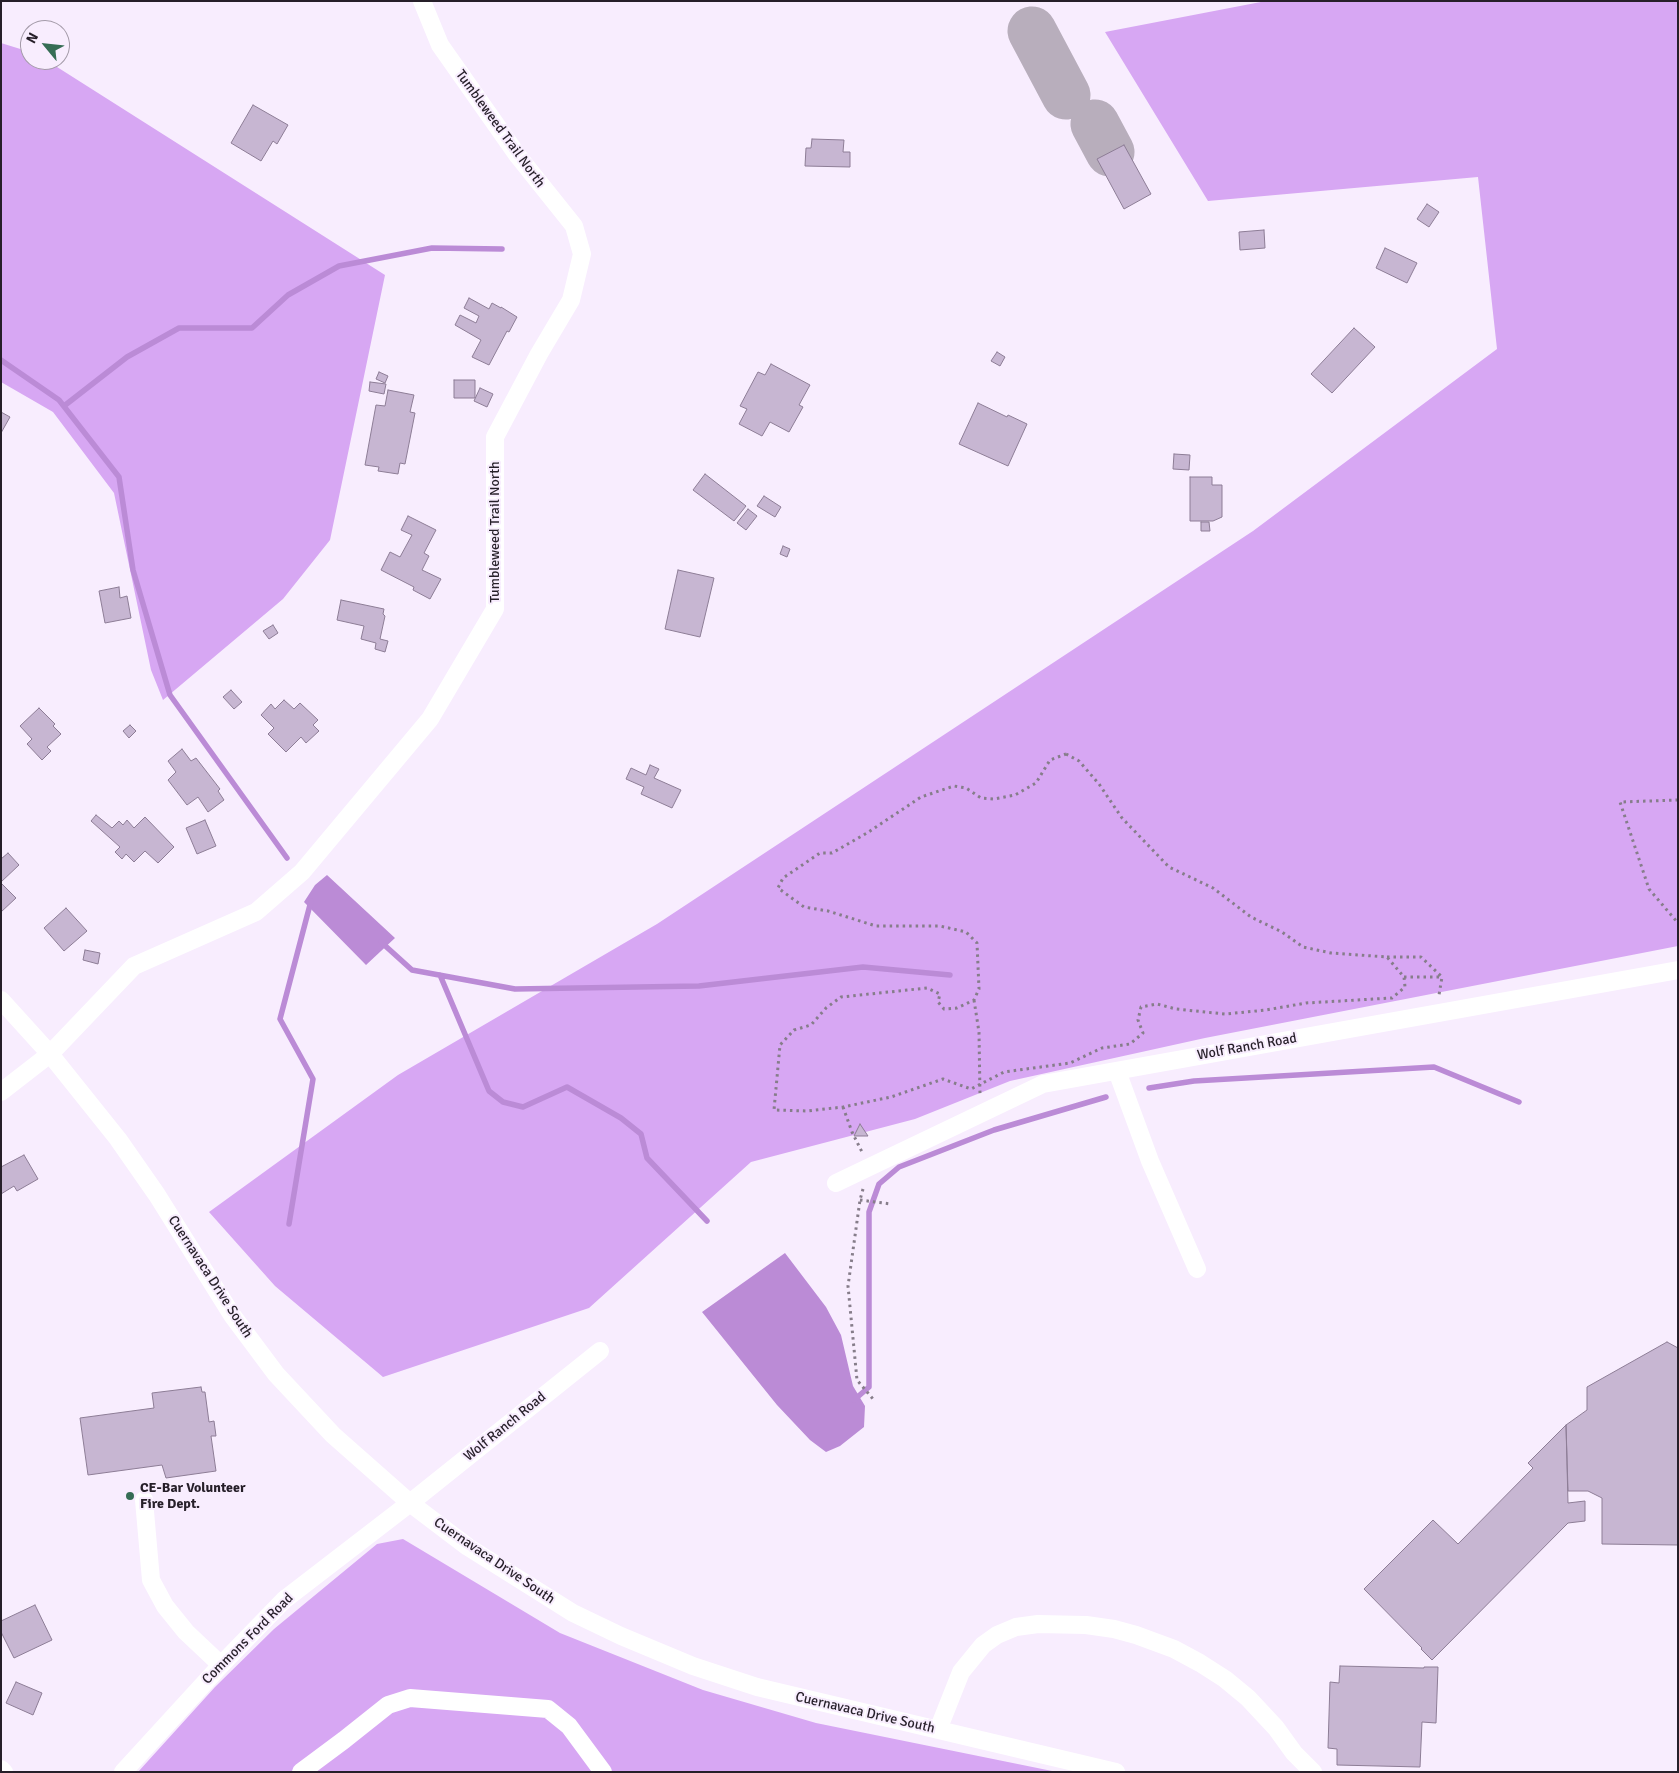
<!DOCTYPE html>
<html>
<head>
<meta charset="utf-8">
<style>
  body { margin:0 }
  #map { position:relative; width:1679px; height:1773px; overflow:hidden; background:#f8edfe; font-family:Signika,sans-serif }
  canvas { display:block }
  .frame { position:absolute; inset:0; border:2px solid #261f29; pointer-events:none }
  .north { position:absolute; left:20px; top:20px; width:50px; height:50px; box-sizing:border-box; background:#f8edfe; border:1px solid #a49ba9; border-radius:50%; rotate:298deg; font-size:14px; font-weight:700; line-height:20px; text-align:center; color:#261f29 }
  .north::after { content:''; display:block; margin:auto; width:18px; height:22px; background:#366d55; clip-path:polygon(50% 0,100% 100%,50% 72%,0 100%) }
</style>
</head>
<body>
<div id="map">
<canvas width="1679" height="1773"></canvas>
<div class="frame"></div>
<div class="north">N</div>
</div>
<script>
const ctx = document.querySelector('canvas').getContext('2d');
ctx.lineJoin = 'round';
function fillPath(path, color) { ctx.fillStyle = color; ctx.fill(path, 'evenodd'); }
const shape = rows => new Path2D(rows.map(r => 'M' + r).join(''));
function stroke(path, color, width, dash) { ctx.strokeStyle = color; ctx.lineWidth = width; ctx.lineCap = dash ? 'butt' : 'round'; ctx.setLineDash(dash || []); ctx.stroke(path); }
function label(font, color, halo, rows, align = 'center') {
  ctx.font = font + ' Signika,sans-serif'; ctx.lineWidth = 4; ctx.setLineDash([]); ctx.textBaseline = 'middle'; ctx.strokeStyle = halo; ctx.fillStyle = color; for (const [text, x, y, turn = 0] of rows) {
    ctx.save(); ctx.translate(x, y); ctx.rotate((+turn || 0) * Math.PI / 180); ctx.textAlign = isNaN(turn) ? turn : align; if (halo) ctx.strokeText(text, 0, 0); ctx.fillText(text, 0, 0); ctx.restore();
  }
}
const forest = shape([
  [1266,1,1678,1,1678,946,1205,1038,1010,1081,915,1119,751,1162,589,1308,383,1377,275,1286,209,1212,398,1075,657,924,1253,531,1497,349,1478,177,1208,201,1105,32],
  [1,43,30,52,30,60,46,60,385,275,330,540,283,599,163,700,151,670,114,493,53,412,1,382],
  [403,1539,560,1633,703,1690,816,1723,1057,1772,138,1772,215,1687,274,1629,377,1544]
]);
const water = shape([
  [327,875,395,938,366,965,304,902,315,885],
  [785,1253,826,1307,841,1335,853,1386,865,1406,864,1427,840,1446,826,1452,810,1440,777,1405,702,1312]
]);
const stream = shape([
  [1,360,59,400,119,477,133,570,170,695,287,858],
  [64,406,127,357,179,328,252,328,288,295,339,266,432,248,502,249],
  [381,942,412,970,515,989,699,986,863,967,950,975],
  [440,975,489,1091,503,1102,523,1107,567,1087,621,1118,641,1134,647,1158,707,1221],
  [1149,1088,1194,1081,1434,1067,1519,1102],
  [289,1224,313,1079,280,1019,311,901],
  [854,1400,869,1387,869,1212,879,1184,899,1167,994,1130,1106,1097]
]);
const taxiway = shape([
  [1032,31,1066,95],
  [1095,124,1110,152]
]);
const building = shape([
  [253,105,288,125,277,144,273,141,261,161,231,143,253,105],
  [812,139,844,140,843,152,850,152,850,167,805,166,806,148,811,148,812,139],
  [1124,145,1151,194,1124,209,1097,159,1124,145],
  [1427,204,1439,212,1429,227,1417,219,1427,204],
  [1264,230,1265,248,1240,250,1239,232,1264,230],
  [1385,248,1417,263,1407,283,1376,268,1385,248],
  [469,298,489,309,492,303,501,308,501,307,517,317,509,332,507,331,489,365,472,357,481,340,455,325,460,315,476,323,479,316,464,308,469,298],
  [1354,328,1375,347,1332,393,1311,374,1354,328],
  [997,352,1005,357,1000,366,991,361,997,352],
  [771,364,810,385,799,405,803,407,789,432,770,422,762,436,739,424,747,409,740,406,758,372,765,375,771,364],
  [379,372,388,376,385,383,376,379,379,372],
  [454,380,475,380,475,398,454,398,454,380],
  [370,382,386,384,384,394,369,391,370,382],
  [480,388,493,394,487,407,474,401,480,388],
  [388,390,414,395,410,412,415,413,405,464,400,463,398,474,378,471,379,467,365,465,376,405,385,406,388,390],
  [978,403,1007,417,1008,415,1027,424,1008,466,959,444,978,403],
  [1,412,10,417,1,433,1,412],
  [1174,454,1190,455,1189,470,1173,469,1174,454],
  [705,474,746,506,734,521,693,490,705,474],
  [1190,477,1212,477,1212,485,1222,485,1222,517,1213,521,1190,521,1190,477],
  [764,496,781,507,775,517,757,506,764,496],
  [748,509,757,516,746,530,737,523,748,509],
  [408,516,436,530,424,553,429,556,422,570,441,579,430,599,413,590,414,587,381,570,390,552,400,557,412,535,401,530,408,516],
  [1201,522,1209,522,1210,531,1201,531,1201,522],
  [783,546,790,549,787,557,780,554,783,546],
  [678,570,714,578,700,637,665,629,678,570],
  [119,587,120,598,127,596,131,618,105,623,99,591,119,587],
  [341,600,384,609,383,614,385,616,380,639,388,641,385,652,375,649,376,643,361,639,364,626,337,620,341,600],
  [273,625,278,633,269,639,263,631,273,625],
  [231,690,242,702,234,709,223,697,231,690],
  [284,700,294,709,300,703,318,720,313,725,319,731,306,743,301,737,286,752,268,734,274,728,261,715,271,704,275,709,284,700],
  [39,708,55,724,53,726,61,734,47,747,51,751,42,760,27,744,32,739,20,726,39,708],
  [130,725,136,731,129,738,123,731,130,725],
  [182,749,191,761,196,758,220,789,218,791,224,800,208,812,198,797,187,805,168,780,176,772,168,761,182,749],
  [650,765,659,769,654,778,681,790,672,808,641,794,644,787,626,779,631,768,646,775,650,765],
  [96,815,112,828,119,821,123,825,127,820,134,828,145,817,174,847,158,863,145,851,134,862,126,854,122,859,115,852,120,847,91,821,96,815],
  [205,820,216,846,197,854,186,828,205,820],
  [8,853,19,865,1,882,1,859,8,853],
  [1,883,16,898,1,912,1,883],
  [66,908,87,931,64,951,44,928,66,908],
  [85,950,100,953,98,964,83,960,85,950],
  [860,1124,868,1136,854,1136,860,1124],
  [24,1155,38,1179,17,1191,14,1186,1,1194,1,1167,24,1155],
  [1667,1342,1678,1348,1678,1545,1602,1544,1602,1498,1588,1491,1568,1491,1566,1425,1587,1410,1587,1387,1667,1342],
  [201,1387,202,1392,205,1392,209,1422,214,1421,216,1436,211,1436,216,1471,166,1478,162,1465,88,1475,80,1418,154,1408,152,1393,201,1387],
  [1566,1425,1568,1503,1585,1501,1585,1521,1568,1523,1432,1660,1421,1649,1422,1648,1364,1589,1433,1520,1458,1544,1533,1468,1528,1463,1566,1425],
  [35,1605,52,1640,14,1658,1,1632,1,1621,35,1605],
  [1340,1666,1424,1668,1424,1667,1438,1667,1436,1723,1422,1722,1420,1767,1337,1765,1337,1749,1328,1748,1330,1682,1339,1683,1340,1666],
  [16,1682,42,1693,33,1715,6,1703,16,1682]
]);
const path = shape([
  [1066,754,1079,761,1099,784,1122,818,1169,867,1213,888,1251,917,1282,932,1303,947,1331,953,1387,957,1404,977,1405,987,1392,998,1306,1003,1266,1010,1225,1014,1176,1009,1157,1004,1141,1007,1138,1020,1143,1033,1130,1044,1102,1048,1070,1063,1004,1072,971,1089,943,1079,891,1097,843,1107,808,1111,774,1110,780,1045,794,1030,811,1025,826,1008,841,997,927,988,940,994,938,1002,944,1009,957,1008,974,1000,979,989,977,943,966,932,940,926,876,926,828,911,804,907,778,888,783,878,820,853,832,853,867,833,921,797,954,786,966,788,981,798,994,799,1015,795,1036,783,1050,760,1066,754],
  [1678,800,1620,802,1649,889,1678,923],
  [1387,957,1421,957,1442,977,1439,995],
  [1404,977,1442,977],
  [974,1000,979,1032,980,1096],
  [843,1107,852,1132,862,1152],
  [863,1189,860,1200,848,1286,857,1380,873,1399],
  [860,1200,891,1204]
]);
const minor = shape([
  [1,1000,50,1054,118,1139,157,1195,232,1315,276,1374,333,1435,410,1503,468,1547,573,1613,621,1636,693,1666,757,1687,1116,1772],
  [1117,1071,1150,1161,1197,1269],
  [1,1092,50,1054,134,966,256,912,302,872,430,719,495,609,495,437,539,354,571,300,582,254,574,226,518,156,440,45,422,1],
  [836,1183,1043,1084,1678,970],
  [144,1500,151,1580,165,1606,186,1632,221,1665],
  [938,1730,961,1672,983,1645,997,1635,1016,1627,1038,1624,1086,1625,1114,1629,1136,1635,1174,1649,1200,1663,1225,1679,1248,1698,1276,1728,1294,1753,1313,1772],
  [1,1769,4,1772],
  [123,1772,221,1665,284,1600,410,1503,600,1351],
  [301,1772,344,1740,388,1705,410,1698,548,1709,569,1726,603,1772]
]);
const markers = [
  [130,1496,5,"#366d55"]
];
const streetNames = [
  ["Tumbleweed Trail North",500,129,54],
  ["Tumbleweed Trail North",495,532,-90],
  ["Wolf Ranch Road",1247,1047,-10],
  ["Cuernavaca Drive South",210,1277,57],
  ["Wolf Ranch Road",505,1427,-39],
  ["Cuernavaca Drive South",494,1561,34],
  ["Commons Ford Road",248,1639,-45],
  ["Cuernavaca Drive South",865,1713,13]
];
const poiNames = [
  ["CE-Bar Volunteer",140,1488],
  ["Fire Dept.",140,1504]
];
fillPath(forest, '#d7a7f3');
fillPath(water, '#bb8bd6');
stroke(stream, '#bb8bd6', 5.5);
stroke(taxiway, '#b8aebc', 49);
fillPath(building, '#c7b6d2');
stroke(building, '#8d7d96', 1);
stroke(path, '#867d8a', 3, [2.5, 4]);
stroke(minor, '#fff', 18);
for (const [x, y, r, color] of markers) { const dot = new Path2D(); dot.arc(x, y, r, 0, 2 * Math.PI); ctx.fillStyle = color; ctx.fill(dot); stroke(dot, '#f8edfe', 2); }
label('14px', '#261f29', '#f8edfe', streetNames);
label('bold 14px', '#261f29', '#f8edfe', poiNames, 'left');
</script>
</body>
</html>
